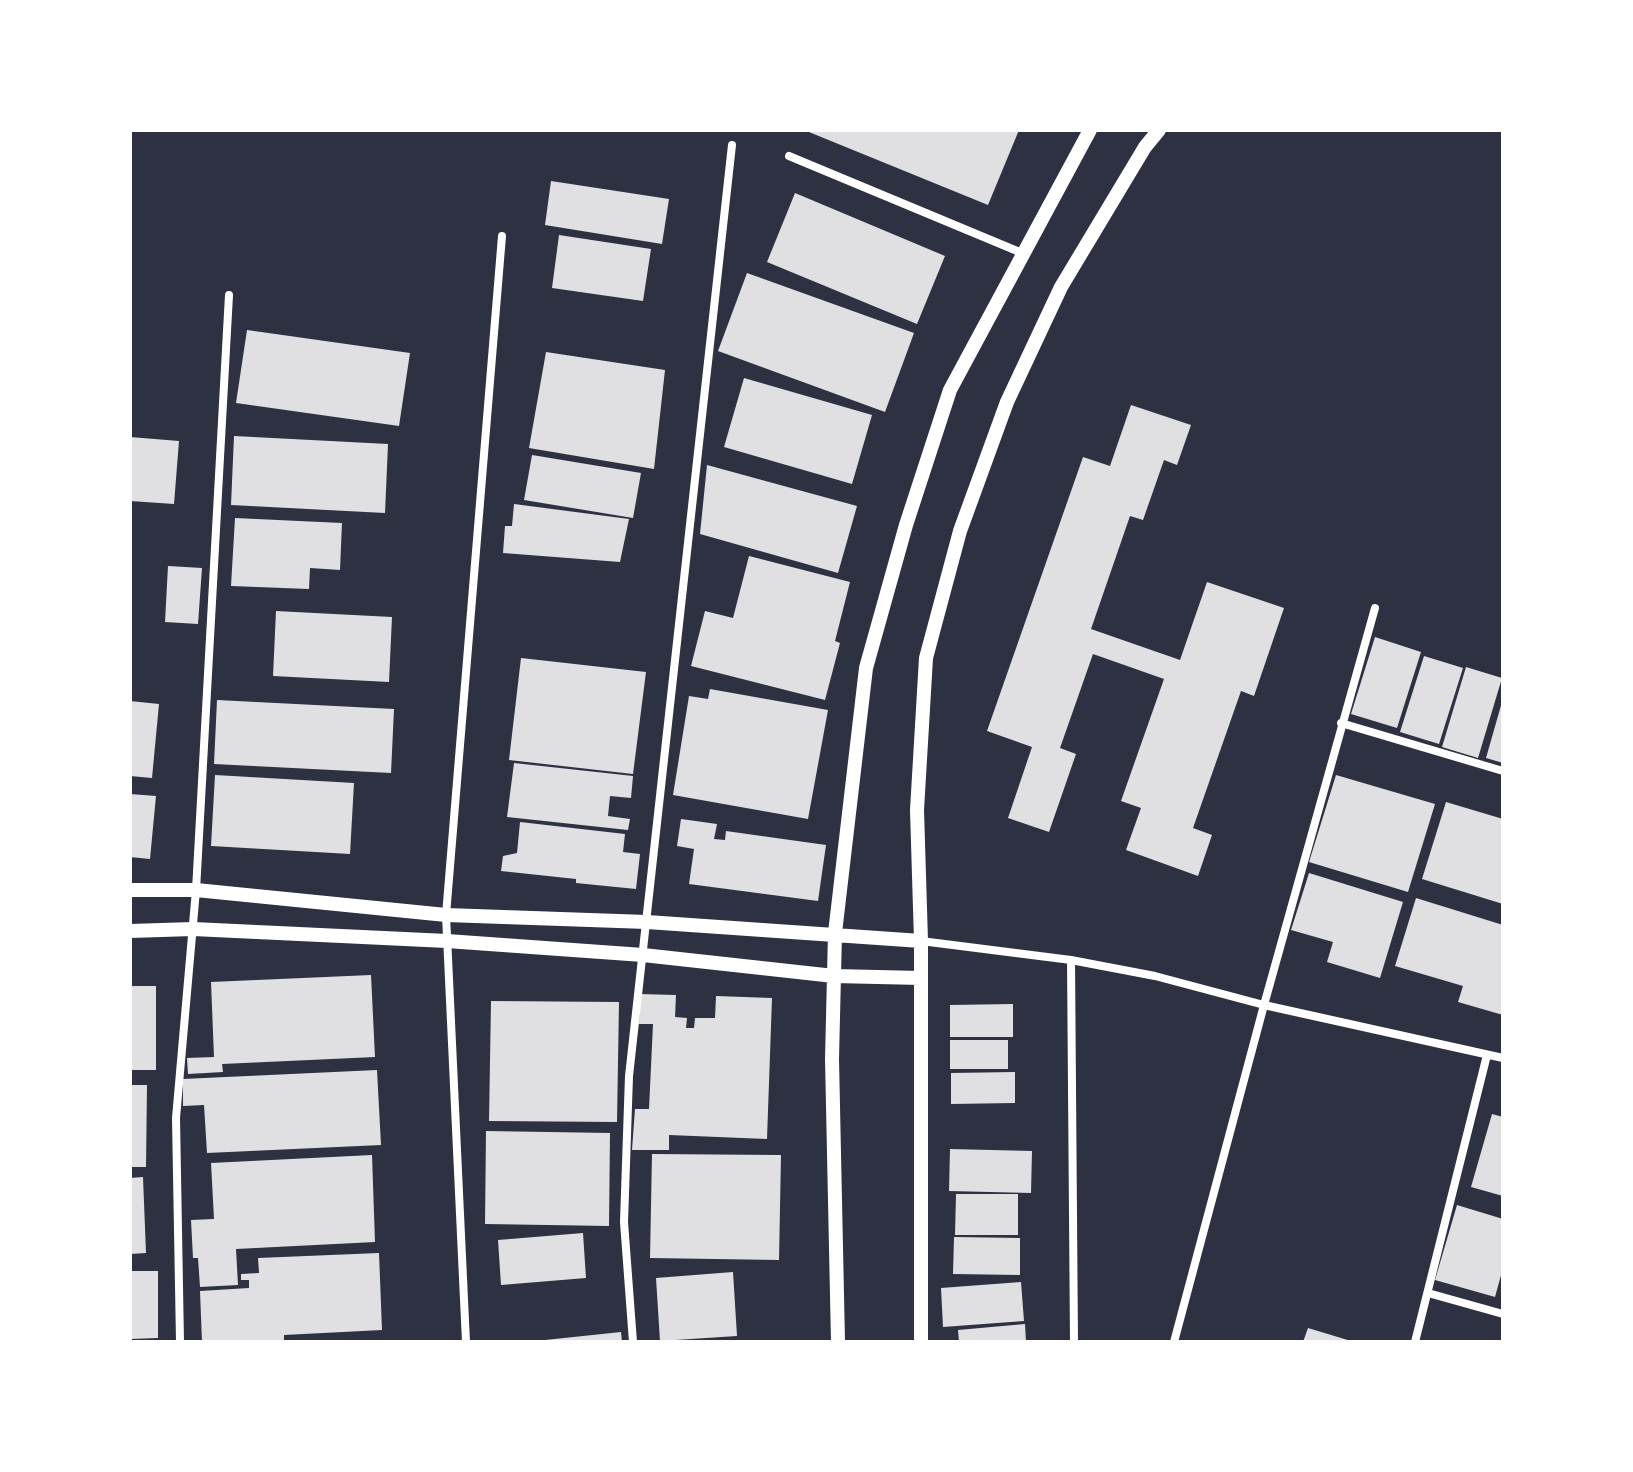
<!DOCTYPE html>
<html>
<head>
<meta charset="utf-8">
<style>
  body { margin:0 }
  #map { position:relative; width:1633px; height:1472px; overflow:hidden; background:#2d3142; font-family:Lato,sans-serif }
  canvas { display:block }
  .frame { position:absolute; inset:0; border:132px solid #fff; pointer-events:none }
</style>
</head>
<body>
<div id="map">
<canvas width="1633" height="1472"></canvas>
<div class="frame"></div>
</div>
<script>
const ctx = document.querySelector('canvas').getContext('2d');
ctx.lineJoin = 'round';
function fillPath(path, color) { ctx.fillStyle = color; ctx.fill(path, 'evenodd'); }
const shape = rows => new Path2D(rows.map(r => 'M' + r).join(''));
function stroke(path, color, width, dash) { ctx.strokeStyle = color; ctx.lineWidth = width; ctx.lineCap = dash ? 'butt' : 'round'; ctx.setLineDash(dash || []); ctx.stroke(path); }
const building = shape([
  [804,130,1019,130,988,205],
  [551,181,669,199,662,244,545,225],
  [795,193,945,256,917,324,767,262],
  [559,235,651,249,643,301,552,288],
  [747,273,914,333,885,412,718,351],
  [247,330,410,353,399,426,236,403],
  [546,352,665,370,654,469,529,448],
  [744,378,872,415,852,484,724,447],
  [1131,405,1191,425,1177,465,1164,460,1143,520,1130,516,1091,629,1180,660,1207,582,1284,608,1254,696,1241,691,1193,828,1212,835,1198,876,1126,850,1141,808,1121,801,1164,679,1093,654,1060,748,1076,754,1049,832,1008,818,1032,747,987,731,1083,457,1110,466],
  [234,436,388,444,385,513,231,505],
  [130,437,179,441,174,504,130,501],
  [532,455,641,473,633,518,524,500],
  [707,465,857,506,838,573,700,534],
  [514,504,629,519,620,562,503,553,505,526,512,526],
  [235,518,342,523,340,570,310,568,309,589,231,586],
  [749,556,850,582,835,641,840,643,825,700,691,666,705,611,733,618],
  [168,566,202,568,198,624,165,622],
  [276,611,392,617,389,682,273,676],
  [1375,637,1421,652,1397,728,1351,714],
  [1424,656,1463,668,1439,744,1400,732],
  [521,658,646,672,633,774,509,760],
  [1466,667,1502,678,1478,758,1442,747],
  [710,689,828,710,808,819,673,795,689,696,708,699],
  [217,700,394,709,391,773,214,764],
  [130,701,159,704,152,778,130,776],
  [1502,702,1503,702,1503,763,1486,758],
  [514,763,633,776,631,798,610,796,608,816,630,819,628,830,507,817],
  [215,775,354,783,350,854,211,846],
  [1336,775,1435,804,1408,892,1309,862],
  [130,794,156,796,150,859,130,857],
  [1446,802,1503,819,1503,904,1422,879],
  [681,819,717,824,714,839,725,840,726,831,826,845,818,901,689,884,694,849,677,846],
  [520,822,625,834,623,852,640,854,636,889,576,883,576,879,501,871,503,856,517,853],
  [1309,873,1403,902,1380,978,1327,962,1333,942,1291,930],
  [1416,898,1503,925,1503,1015,1458,1002,1463,986,1395,966],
  [371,975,375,1057,222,1064,223,1072,188,1074,187,1058,214,1057,211,982],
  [130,986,156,986,156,1070,130,1070],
  [640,994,676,995,675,1017,687,1018,686,1028,694,1028,695,1018,715,1018,716,996,772,998,767,1139,669,1135,669,1150,632,1150,635,1109,649,1109,653,1024,639,1024],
  [491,1001,619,1002,617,1122,489,1121],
  [1013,1004,1013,1037,950,1037,950,1005],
  [950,1040,1008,1040,1008,1069,950,1069],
  [377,1070,381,1145,207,1153,204,1105,183,1106,183,1079],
  [1015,1072,1015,1103,951,1104,951,1073],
  [130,1085,147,1085,146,1167,130,1167],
  [1492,1114,1503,1117,1503,1196,1471,1187],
  [486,1131,610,1133,609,1226,485,1224],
  [950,1149,1032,1151,1031,1193,949,1191],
  [652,1154,781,1155,779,1260,650,1258],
  [372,1155,375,1242,236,1249,238,1285,200,1287,198,1258,193,1258,191,1220,214,1219,211,1163],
  [143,1177,146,1253,130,1254,130,1178],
  [956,1194,1018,1194,1018,1235,955,1235],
  [1457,1205,1503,1219,1503,1268,1495,1297,1435,1280],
  [583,1233,586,1278,501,1285,498,1240],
  [954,1237,1020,1238,1020,1275,953,1274],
  [379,1253,382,1330,284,1335,284,1342,202,1342,200,1291,249,1288,249,1280,241,1280,241,1274,259,1273,258,1258],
  [130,1271,158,1271,158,1338,130,1339],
  [733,1272,737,1336,660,1341,656,1278],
  [1021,1282,1024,1321,943,1327,941,1288],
  [1025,1324,1026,1342,959,1342,958,1330],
  [1308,1328,1351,1341,1351,1342,1303,1342],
  [621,1332,622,1342,545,1342,545,1340]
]);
const minor = shape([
  [789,156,1022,253],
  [1341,723,1503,771],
  [921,941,1071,960,1155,976,1264,1005,1503,1058],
  [1071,960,1074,1342],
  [1428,1293,1503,1314],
  [180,1342,176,1118,196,890,229,295],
  [466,1342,446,915,502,236],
  [633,1342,624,1222,629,1076,732,145],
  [1174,1342,1264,1005,1375,608],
  [1415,1342,1487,1055]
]);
const tertiary = shape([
  [130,890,196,890,446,915,647,922,921,941],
  [130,931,193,929,447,941,643,955,834,976,921,978],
  [838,1342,832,1059,835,933,866,668,906,525,950,390,1090,130],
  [921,1342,921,941,917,810,926,658,960,531,1007,402,1061,287,1145,147,1159,130]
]);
fillPath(building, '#e0e0e3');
stroke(minor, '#fff', 8);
stroke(tertiary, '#fff', 14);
</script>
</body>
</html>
